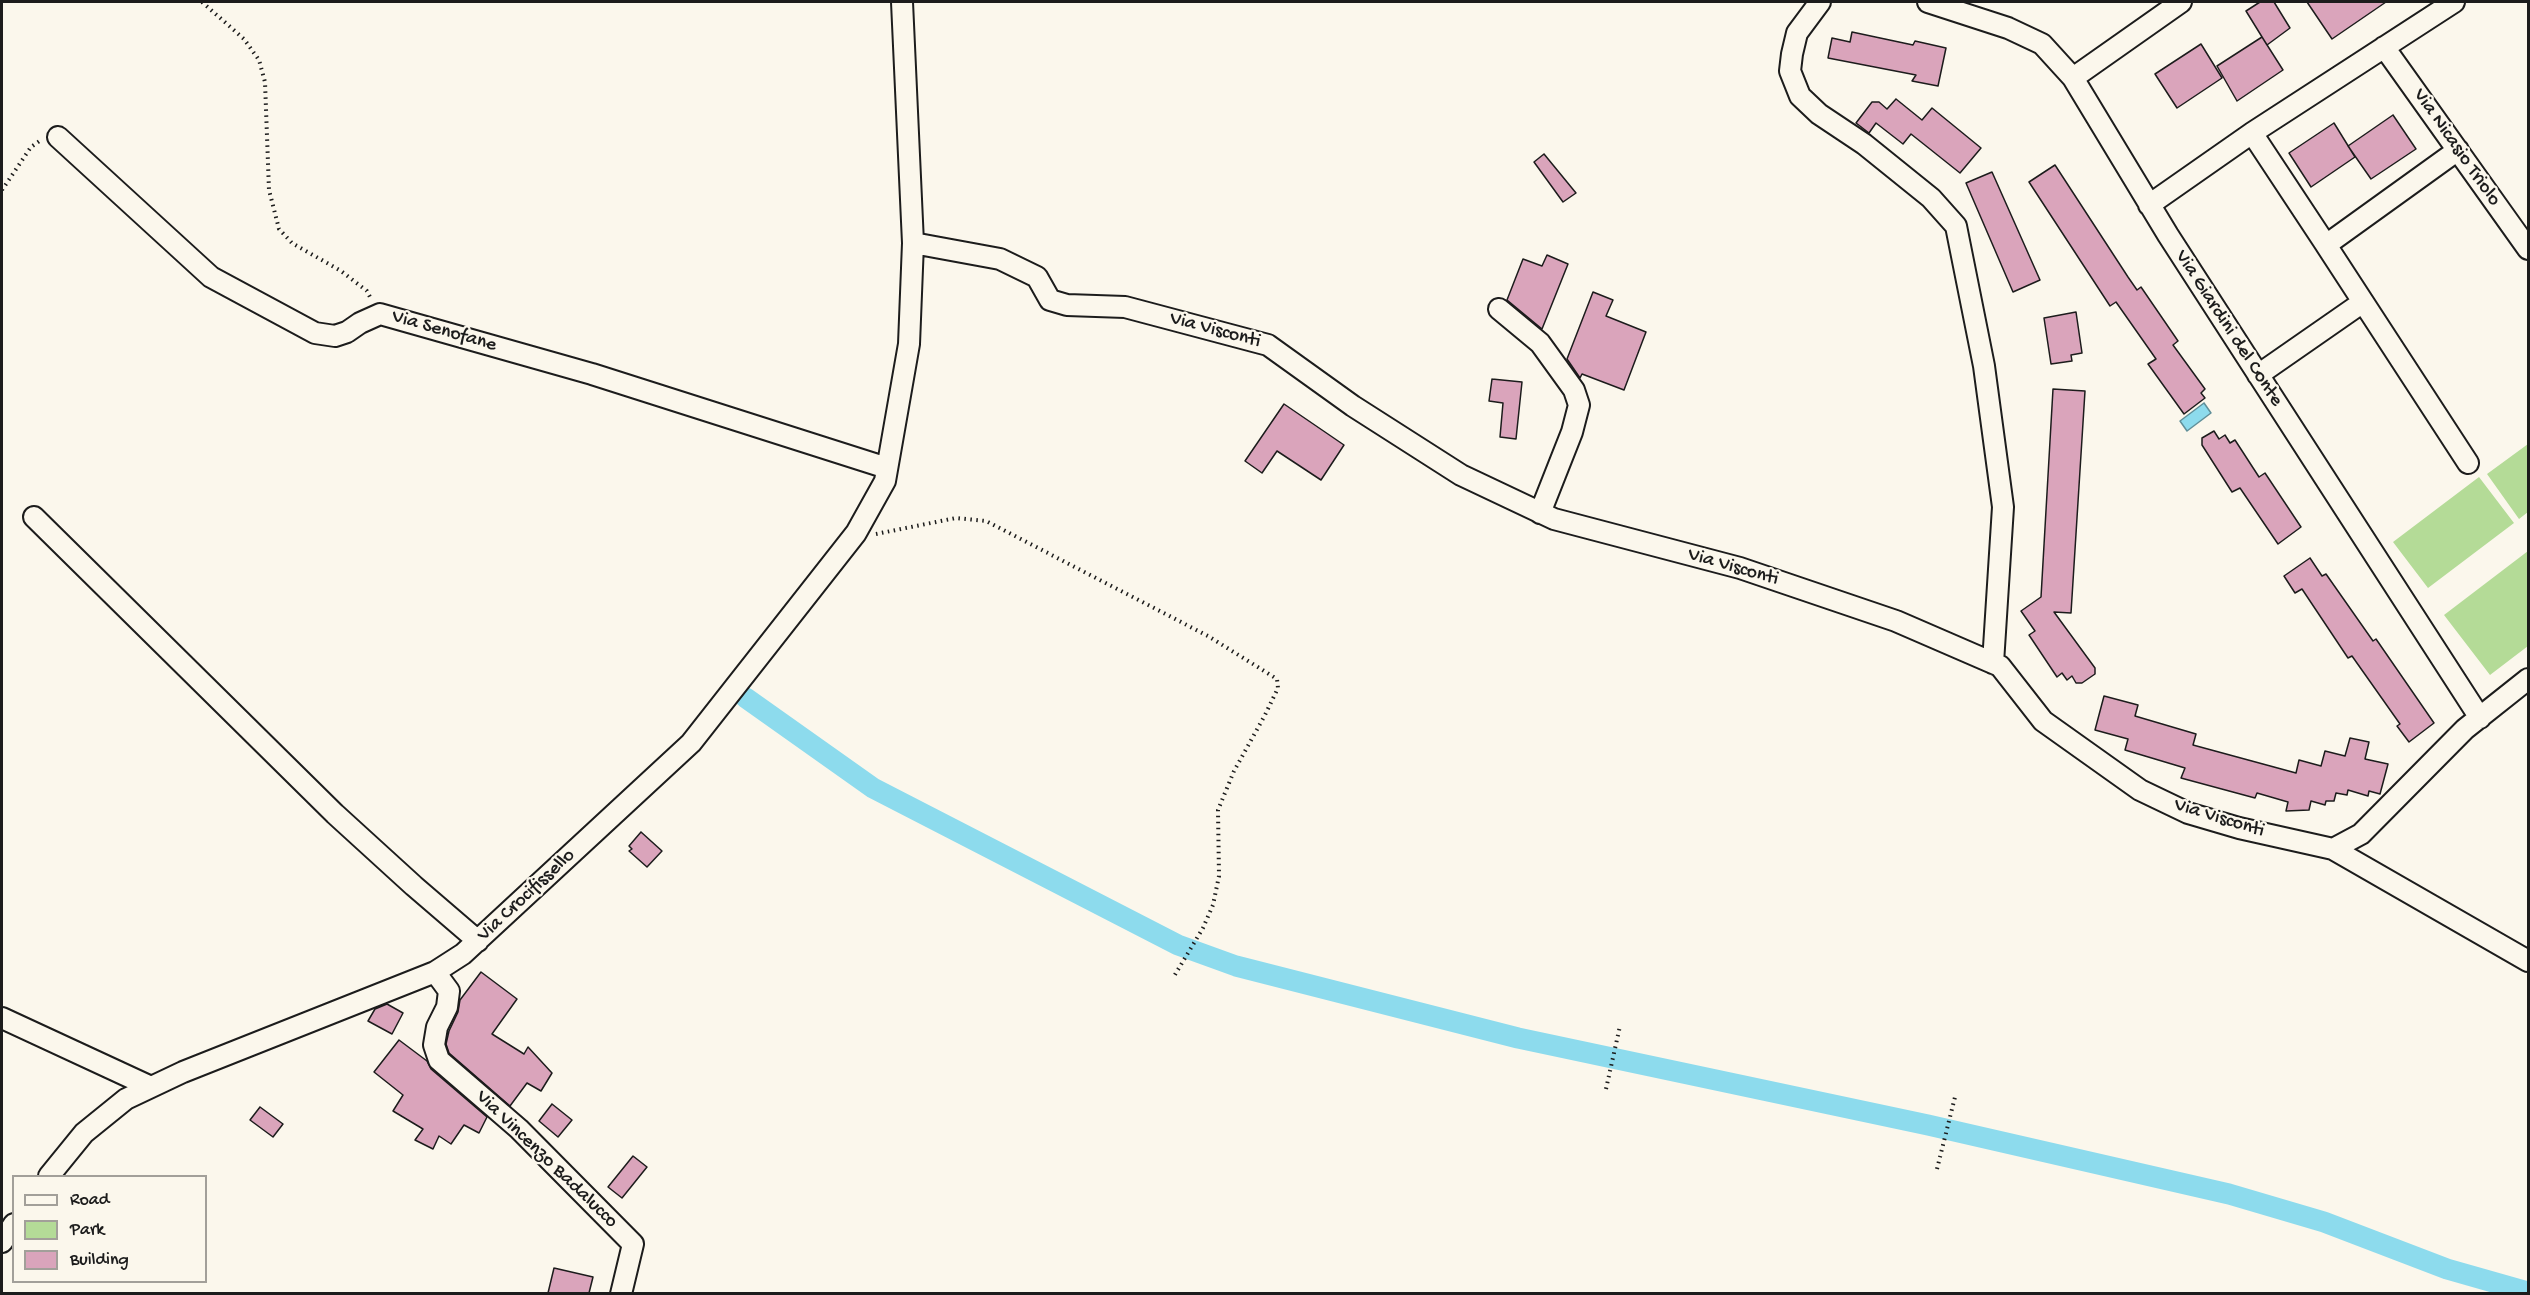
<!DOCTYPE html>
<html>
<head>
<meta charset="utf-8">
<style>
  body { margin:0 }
  #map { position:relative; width:2530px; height:1295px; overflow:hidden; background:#fbf7ec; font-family:"Gochi Hand",sans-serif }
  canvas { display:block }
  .frame { position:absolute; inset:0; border:3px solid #1c1c1c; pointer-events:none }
  .legend { position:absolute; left:12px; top:1175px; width:195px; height:108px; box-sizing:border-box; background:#fbf7ec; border:2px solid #a29f99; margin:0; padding:8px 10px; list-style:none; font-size:18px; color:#1c1c1c }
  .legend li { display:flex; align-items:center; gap:12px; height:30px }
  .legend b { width:30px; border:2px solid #a29f99 }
</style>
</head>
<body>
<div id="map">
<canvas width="2530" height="1295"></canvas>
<div class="frame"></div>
<ul class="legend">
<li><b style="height:8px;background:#fbf7ec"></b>Road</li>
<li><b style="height:16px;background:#b4db97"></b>Park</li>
<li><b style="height:16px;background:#daa4bb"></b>Building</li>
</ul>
</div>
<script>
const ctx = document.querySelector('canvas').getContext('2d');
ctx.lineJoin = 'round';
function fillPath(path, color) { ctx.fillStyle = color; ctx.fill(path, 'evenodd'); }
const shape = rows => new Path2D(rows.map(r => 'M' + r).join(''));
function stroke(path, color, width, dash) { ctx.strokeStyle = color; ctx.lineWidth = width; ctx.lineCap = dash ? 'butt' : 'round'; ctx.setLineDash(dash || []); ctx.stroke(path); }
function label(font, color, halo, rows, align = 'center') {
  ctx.font = font + ' "Gochi Hand",sans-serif'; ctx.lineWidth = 4.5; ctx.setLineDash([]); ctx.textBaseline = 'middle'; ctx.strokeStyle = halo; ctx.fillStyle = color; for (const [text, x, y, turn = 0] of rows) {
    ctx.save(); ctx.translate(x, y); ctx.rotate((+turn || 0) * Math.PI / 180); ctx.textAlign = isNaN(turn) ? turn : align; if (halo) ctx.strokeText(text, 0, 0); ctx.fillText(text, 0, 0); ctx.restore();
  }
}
const green = shape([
  [2528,444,2528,512,2519,519,2487,474],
  [2479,477,2514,523,2428,588,2393,542],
  [2528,551,2528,646,2490,675,2444,615]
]);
const water = shape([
  [2204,403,2211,413,2187,431,2180,421,2204,403]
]);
const canal = shape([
  [746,698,873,788,1178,945,1236,966,1518,1038,1928,1125,2229,1194,2324,1222,2447,1269,2528,1292]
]);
const building = shape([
  [2260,2,2274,2,2290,28,2267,45,2246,11,2260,2],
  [2307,2,2386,2,2332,39,2307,2],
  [1852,32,1913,45,1915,41,1946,48,1938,86,1912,81,1916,75,1828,58,1832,38,1850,42,1852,32],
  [2262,37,2283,70,2237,101,2217,66,2262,37],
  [2201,44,2222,78,2177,108,2155,74,2201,44],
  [1896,99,1922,120,1932,108,1981,148,1960,173,1911,134,1903,144,1876,123,1869,133,1856,123,1872,102,1879,102,1887,109,1896,99],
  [2393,115,2416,149,2371,179,2348,146,2393,115],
  [2334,123,2355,157,2311,187,2289,153,2334,123],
  [1544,154,1576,193,1563,202,1534,162,1544,154],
  [2055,165,2128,277,2137,290,2141,287,2178,341,2173,345,2205,389,2201,393,2205,398,2184,414,2148,364,2156,359,2116,302,2110,306,2029,182,2055,165],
  [1992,172,2040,280,2013,292,1966,183,1992,172],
  [1547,255,1568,264,1542,329,1507,300,1523,259,1542,266,1547,255],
  [1593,292,1613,300,1606,316,1646,332,1624,390,1582,374,1580,378,1567,359,1593,292],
  [2076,312,2082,353,2071,355,2072,361,2051,364,2044,318,2076,312],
  [1492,379,1522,382,1516,439,1500,437,1503,403,1489,401,1492,379],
  [2053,389,2085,391,2071,613,2054,612,2095,668,2095,674,2082,683,2076,683,2072,676,2067,680,2062,673,2057,677,2029,635,2035,631,2021,611,2041,597,2053,389],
  [1284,404,1344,445,1321,480,1277,451,1262,473,1245,461,1284,404],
  [2214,431,2219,439,2225,435,2230,443,2235,440,2259,477,2265,473,2301,527,2278,544,2240,488,2232,492,2202,445,2202,438,2214,431],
  [2310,558,2322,576,2326,574,2373,641,2376,639,2434,723,2409,742,2397,726,2400,724,2352,656,2348,658,2302,589,2295,593,2284,576,2310,558],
  [2104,696,2138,705,2135,716,2196,734,2193,745,2296,773,2299,760,2321,766,2325,751,2345,756,2350,738,2369,742,2365,759,2388,764,2380,794,2369,791,2368,796,2348,790,2347,795,2336,793,2334,801,2326,801,2325,805,2311,801,2309,810,2286,811,2288,802,2257,793,2255,798,2181,778,2185,768,2125,750,2128,739,2095,730,2104,696],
  [641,832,662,851,647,867,629,851,632,849,629,846,641,832],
  [481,972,517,999,492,1034,524,1054,528,1047,552,1073,541,1091,527,1083,510,1106,449,1053,446,1044,449,1031,458,1012,460,1000,481,972],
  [387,1004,403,1013,392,1034,368,1021,375,1009,387,1004],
  [399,1040,427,1061,431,1069,487,1117,479,1133,464,1125,451,1144,439,1136,433,1149,415,1140,423,1129,393,1111,403,1095,374,1072,399,1040],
  [552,1104,572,1120,558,1137,539,1121,552,1104],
  [260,1107,283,1124,273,1137,250,1120,260,1107],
  [633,1156,647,1167,622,1198,608,1187,633,1156],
  [554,1268,593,1277,589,1293,548,1293,554,1268]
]);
const path = shape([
  [202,2,244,39,259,60,265,82,269,190,279,229,292,243,341,271,367,291,370,297],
  [2,190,31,147,41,140],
  [876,534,956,518,986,521,1208,636,1277,679,1278,688,1265,715,1234,771,1218,810,1219,876,1213,905,1203,928,1173,978],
  [1606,1089,1620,1026],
  [1937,1169,1955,1097]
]);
const minor = shape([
  [1820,2,1797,33,1792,54,1790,71,1800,96,1819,114,1864,144,1931,198,1956,226,1984,366,2003,507,1993,663],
  [1928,2,2008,28,2042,44,2073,78,2168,235,2480,718],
  [2384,47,2528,249],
  [2073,78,2181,2],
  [2252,133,2326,245,2458,150],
  [58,137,211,277,315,333,335,336,347,332,360,323,380,314,592,374,887,468],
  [2149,205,2252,133,2454,2],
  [913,243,1000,259,1037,277,1050,300,1067,305,1125,307,1268,345,1353,406,1461,475,1554,519,1740,568,1896,621,1993,663,2000,666,2043,721,2140,790,2188,813,2239,828,2333,849,2528,961],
  [2326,245,2468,463],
  [1499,309,1540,343,1574,390,1579,405,1572,432,1540,513],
  [2258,375,2363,302],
  [34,517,335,814,414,886,478,941],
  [2333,849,2361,834,2465,729,2528,679],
  [435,972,449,991,447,1007,437,1027,434,1045,439,1060,519,1129,633,1244,621,1294],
  [2,1018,151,1087],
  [49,1176,84,1133,126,1099,183,1072,435,972,463,954,691,743,856,533,885,481,909,344,913,243,902,2],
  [2,1242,14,1224]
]);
const streetNames = [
  ["Via Nicasio Triolo",2456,148,55],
  ["Via Giardini del Conte",2228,329,57],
  ["Via Visconti",1215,331,15],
  ["Via Senofane",444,332,16],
  ["Via Visconti",1733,568,16],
  ["Via Visconti",2219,819,17],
  ["Via Crocifissello",527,896,-43],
  ["Via Vincenzo Badalucco",546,1160,44]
];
fillPath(green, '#b4db97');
fillPath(water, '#8ddbed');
stroke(water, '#608f99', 1.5);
stroke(canal, '#8ddbed', 21);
fillPath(building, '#daa4bb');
stroke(building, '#1c1c1c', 1.5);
stroke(minor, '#1c1c1c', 24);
stroke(path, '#1c1c1c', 4, [1.5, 4.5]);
stroke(minor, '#fbf7ec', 20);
label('20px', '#1c1c1c', '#fbf7ec', streetNames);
</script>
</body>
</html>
